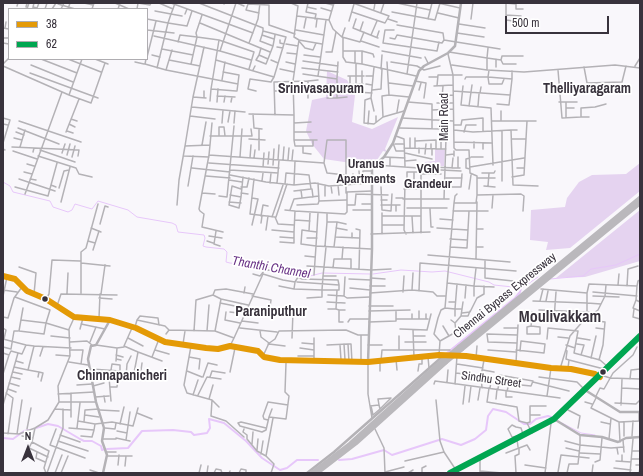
<!DOCTYPE html>
<html>
<head>
<meta charset="utf-8">
<style>
  body { margin:0 }
  #map { position:relative; width:643px; height:476px; overflow:hidden; background:#f9f7fb; font-family:"Archivo Narrow",sans-serif }
  canvas { display:block }
  .frame { position:absolute; inset:0; border:4px solid #38323c; pointer-events:none }
  .legend { position:absolute; left:8px; top:8px; width:140px; height:52px; box-sizing:border-box; background:#fff; border:1px solid #afadb1; margin:0; padding:5px 7px; list-style:none; font-size:12px; color:#38323c }
  .legend li { display:flex; align-items:center; gap:8px; height:20px }
  .legend b { width:20px; border:1px solid #afadb1 }
  .north { position:absolute; left:8px; top:428px; width:40px; height:40px; -webkit-text-stroke:3px #fff; paint-order:stroke; rotate:0deg; font-size:11px; font-weight:700; line-height:16px; text-align:center; color:#38323c }
  .north::after { content:''; display:block; margin:auto; width:14px; height:18px; background:#38323c; clip-path:polygon(50% 0,100% 100%,50% 72%,0 100%) }
  .scale { position:absolute; left:505px; top:16px; width:104px; height:18px; box-sizing:border-box; border:2px solid #38323c; border-top:0; padding-left:5px; font-size:12px; line-height:14px; white-space:nowrap; color:#38323c; -webkit-text-stroke:3px #fff; paint-order:stroke }
</style>
</head>
<body>
<div id="map">
<canvas width="643" height="476"></canvas>
<div class="frame"></div>
<ul class="legend">
<li><b style="height:5px;background:#e49a06"></b>38</li>
<li><b style="height:5px;background:#00a651"></b>62</li>
</ul>
<div class="north">N</div>
<div class="scale">500 m</div>
</div>
<script>
const ctx = document.querySelector('canvas').getContext('2d');
ctx.lineJoin = 'round';
function fillPath(path, color) { ctx.fillStyle = color; ctx.fill(path, 'evenodd'); }
const shape = rows => new Path2D(rows.map(r => 'M' + r).join(''));
function stroke(path, color, width, dash) { ctx.strokeStyle = color; ctx.lineWidth = width; ctx.lineCap = dash ? 'butt' : 'round'; ctx.setLineDash(dash || []); ctx.stroke(path); }
function label(font, color, halo, rows, align = 'center') {
  ctx.font = font + ' "Archivo Narrow",sans-serif'; ctx.lineWidth = 3.5; ctx.setLineDash([]); ctx.textBaseline = 'middle'; ctx.strokeStyle = halo; ctx.fillStyle = color; for (const [text, x, y, turn = 0] of rows) {
    ctx.save(); ctx.translate(x, y); ctx.rotate((+turn || 0) * Math.PI / 180); ctx.textAlign = isNaN(turn) ? turn : align; if (halo) ctx.strokeText(text, 0, 0); ctx.fillText(text, 0, 0); ctx.restore();
  }
}
const green = shape([
  [327,71,347,80,355,95,352,122,372,129,398,117,385,149,387,152,383,151,377,160,351,163,324,159,312,144,306,131,312,100,326,97],
  [435,149,445,150,444,166,423,166,425,162,435,161],
  [640,163,640,191,570,248,546,250,548,242,530,240,531,210,565,207,567,198,579,182,592,175,626,174],
  [640,210,640,261,585,277,556,278]
]);
const stream = shape([
  [3,182,10,186,13,192,50,201,53,207,68,212,72,210,75,204,92,209,98,201,128,210,137,217,172,223,176,225,178,232,204,235,205,238,203,246,206,247,224,249,227,252,226,262,230,263,272,268,310,276,322,273,370,274],
  [373,274,401,270,432,272,445,271,489,282,494,285,522,288,538,277],
  [550,279,583,276,591,269,616,265,640,254],
  [562,423,581,433,595,435]
]);
const canal = shape([
  [447,353,515,298,520,292,521,288],
  [36,428,48,424,58,426,80,439,84,441,92,441,101,446,102,450,105,449],
  [3,438,13,439,24,431,29,430],
  [107,449,128,448,142,431,173,430,191,432,194,435,207,433,210,428,209,419,224,423,246,441,262,458,280,470,287,468,297,460,318,460],
  [339,460,352,459,384,450,392,455,442,439,461,445,475,439,486,430,488,416,493,409,506,412,524,424,530,424,536,419,548,416,554,418]
]);
const minor = shape([
  [84,3,93,5],
  [115,3,129,9],
  [138,3,150,5,151,3],
  [159,3,173,9,175,3],
  [171,3,253,33],
  [199,3,263,28,263,31,286,37,274,77,271,82,250,79,248,89,256,91],
  [237,3,244,6],
  [291,3,298,6,294,37,299,40],
  [308,3,306,12,316,14,315,19],
  [325,3,333,5],
  [334,3,329,20,333,29,343,38,343,57,346,62,362,64,416,76],
  [397,3,430,10],
  [438,3,460,8],
  [505,3,516,4,516,9,523,9],
  [58,4,75,9],
  [224,4,225,3],
  [17,6,18,3],
  [26,7,27,3],
  [33,7,34,3],
  [307,7,316,9],
  [321,8,331,11],
  [27,9,29,3],
  [33,9,33,7,37,8,39,3],
  [45,9,47,3],
  [52,9,56,3],
  [54,9,55,9],
  [61,9,64,3],
  [68,9,70,3],
  [92,9,94,3],
  [118,9,120,3],
  [137,9,138,3],
  [173,9,171,14,182,16],
  [374,9,375,3],
  [352,12,385,23,389,16,353,3],
  [381,12,384,3],
  [392,12,435,20,440,3],
  [259,13,246,10,248,4,269,5,269,25,295,34],
  [438,13,459,18],
  [185,14,187,9],
  [202,15,196,33,197,37,219,40,211,89,236,91],
  [506,15,521,16],
  [297,16,329,20],
  [147,19,168,23,171,14,155,11],
  [356,19,353,28,378,38],
  [388,19,397,22],
  [428,19,432,3],
  [471,19,473,3],
  [506,20,521,22],
  [349,21,354,4],
  [200,23,270,52],
  [506,23,506,3],
  [459,24,485,28],
  [316,27,317,19],
  [3,28,9,29],
  [5,28,6,22],
  [304,28,306,18],
  [147,30,174,33],
  [296,30,324,35],
  [394,30,385,30,383,43,437,51,439,42],
  [263,31,262,35,274,39],
  [360,31,363,22],
  [457,33,484,37],
  [262,35,260,41,273,46],
  [371,35,377,21],
  [154,36,220,51,251,60],
  [342,37,360,42,364,32],
  [342,37,345,28],
  [377,37,379,31],
  [3,38,9,38],
  [390,38,395,39,397,35,442,43,444,40,443,33,397,25],
  [219,40,254,52,249,69],
  [280,40,280,43,284,44],
  [444,40,500,49],
  [299,41,305,48,313,50,316,43],
  [361,41,379,47],
  [178,42,180,35,197,37,191,64],
  [3,43,9,44],
  [249,43,258,19,260,3],
  [286,44,298,46,299,40,322,44],
  [204,47,193,97,185,146,210,145,209,155,324,163],
  [277,47,283,48],
  [488,48,487,58,501,60,502,56,523,56],
  [162,49,193,55],
  [220,51,236,3],
  [343,51,362,51,373,54,374,57],
  [355,51,355,63],
  [382,51,421,58],
  [326,52,332,52,336,32],
  [449,52,487,58,487,70],
  [287,53,297,54],
  [152,55,160,57],
  [259,55,261,48],
  [304,55,320,57],
  [147,57,156,21],
  [425,57,428,63],
  [41,59,77,73],
  [68,59,101,72],
  [95,59,108,64],
  [146,59,145,64,166,70,238,84],
  [268,59,259,55,256,60,266,64,268,59,273,46,275,35],
  [169,60,200,66],
  [216,60,274,77],
  [271,60,278,63],
  [501,60,503,64,516,64],
  [303,61,338,66],
  [135,62,144,64],
  [286,62,295,64],
  [387,62,389,95,409,97],
  [391,62,417,66,424,70,440,66],
  [3,64,9,58],
  [356,64,356,84],
  [362,64,362,52],
  [31,65,73,82],
  [452,65,487,70,524,72,615,65,640,68],
  [3,66,69,95,82,59],
  [635,66,640,58],
  [374,67,371,98,374,111],
  [496,67,496,59],
  [584,67,587,83,622,82,626,66],
  [157,68,168,23,187,26,192,11],
  [302,68,338,72],
  [280,69,294,72],
  [381,69,382,55],
  [166,70,172,50],
  [253,70,255,66],
  [489,70,488,77,512,79,509,105,497,104],
  [558,70,562,118,581,117,581,108,595,107,606,104],
  [223,72,239,75,237,91],
  [30,73,98,98],
  [303,74,337,79,337,85,363,84],
  [407,74,417,3],
  [318,76,326,20],
  [348,76,364,76],
  [366,76,373,76],
  [429,77,437,77],
  [337,78,338,62],
  [465,79,466,77,488,77,489,84,502,84,504,79],
  [512,79,512,71],
  [222,80,225,62],
  [308,81,318,80],
  [415,81,426,83,424,98],
  [389,83,413,86],
  [326,84,337,85,337,98,347,97],
  [350,84,350,76],
  [366,84,372,85],
  [362,85,362,71],
  [434,86,453,85],
  [437,86,438,75,462,75],
  [463,86,461,105,491,108,493,165],
  [325,90,372,93],
  [372,90,381,89,382,69],
  [419,90,421,83],
  [275,91,308,90,308,81,274,82,275,115],
  [453,91,510,95],
  [480,93,481,87],
  [69,95,91,103,105,63],
  [217,96,235,97],
  [442,96,453,95],
  [193,97,206,98],
  [204,98,204,91],
  [308,98,308,90,320,90],
  [327,98,337,98],
  [371,98,365,100,364,123,374,124,383,117,404,111],
  [442,98,443,86],
  [210,101,211,89],
  [217,102,218,89],
  [224,102,225,96],
  [231,102,232,97],
  [408,102,432,104,432,129],
  [559,102,577,102],
  [437,103,453,103],
  [469,106,472,85],
  [478,106,479,94],
  [192,107,245,112],
  [566,108,574,108],
  [432,110,453,109],
  [501,111,501,121],
  [397,112,399,100],
  [249,114,294,115,293,81,298,46],
  [253,114,254,128,262,129],
  [294,115,294,140,317,140],
  [190,116,215,119],
  [383,117,382,96,389,95],
  [581,117,589,117],
  [3,118,10,120,3,143],
  [402,118,453,121],
  [566,118,566,102],
  [71,119,77,121],
  [19,121,81,142],
  [492,121,536,121],
  [228,122,230,111],
  [376,122,376,116],
  [222,123,223,110],
  [234,123,235,111],
  [294,123,311,122],
  [3,124,8,125],
  [69,124,75,127],
  [368,124,369,111],
  [454,125,461,125,462,120,483,118,483,131],
  [18,128,59,144],
  [399,128,442,129],
  [259,129,259,150],
  [454,130,473,132,511,130,513,185,538,186],
  [511,130,517,130],
  [67,131,73,133],
  [502,131,502,181],
  [16,132,24,135],
  [66,132,79,99],
  [294,132,311,132],
  [464,132,466,125,476,125],
  [210,136,252,136,251,129],
  [219,136,219,127,224,127,225,136],
  [396,136,404,139,405,166],
  [14,138,22,140],
  [410,138,410,148],
  [415,138,415,148],
  [249,139,265,140],
  [512,139,526,139,527,121],
  [294,140,295,146,313,146,313,140],
  [415,141,436,140,436,149],
  [454,142,492,143],
  [393,143,396,151,404,151],
  [395,144,403,144],
  [202,145,206,122],
  [210,145,212,123],
  [303,146,303,153,311,154],
  [12,147,79,150,78,156],
  [20,147,25,130],
  [404,148,446,149],
  [419,148,419,153],
  [431,148,431,144],
  [474,148,474,142],
  [3,149,5,150],
  [441,149,441,139],
  [483,149,483,143],
  [40,150,75,162],
  [13,151,37,159],
  [33,152,34,148],
  [62,153,65,144],
  [405,153,432,159],
  [425,154,426,144],
  [67,155,70,144],
  [209,155,199,209,200,211,204,214,202,227,223,232],
  [432,155,432,149],
  [446,155,454,154],
  [38,156,76,168,79,174,92,177],
  [184,156,209,157],
  [454,156,454,151],
  [72,157,75,146],
  [240,157,242,129],
  [385,157,405,158],
  [471,157,483,157],
  [250,158,251,145],
  [254,158,255,150],
  [278,160,279,145],
  [283,160,284,147],
  [288,160,289,148],
  [292,160,293,150],
  [405,161,416,160],
  [209,163,279,168],
  [27,164,34,166],
  [268,164,269,152],
  [273,165,274,149],
  [375,165,419,168],
  [390,166,390,158],
  [263,167,264,153],
  [458,167,458,157],
  [470,167,524,158],
  [192,168,230,172],
  [424,168,426,167,460,168],
  [452,168,453,158],
  [517,168,524,168],
  [421,169,421,233],
  [470,169,466,168,466,159,470,158],
  [230,170,278,173,279,160],
  [359,171,360,183],
  [372,171,363,171,363,177,372,176],
  [24,172,32,174],
  [414,172,414,181],
  [482,173,494,173,495,171],
  [353,174,354,184],
  [421,174,441,174],
  [230,175,266,182,294,185,315,183,329,186,385,182],
  [346,175,327,173,324,163,327,140,346,140,346,193],
  [206,176,230,178],
  [512,177,524,175,526,139],
  [446,178,462,178],
  [477,178,495,178],
  [19,179,55,191],
  [30,179,36,180],
  [254,179,250,214,275,217,278,224,294,225],
  [229,180,242,182],
  [262,181,263,173],
  [407,182,407,172,417,172,421,169,461,171],
  [270,183,271,173],
  [277,183,278,173],
  [318,183,319,201],
  [285,184,286,173,309,175,311,189,294,191],
  [51,185,56,187],
  [294,185,295,161],
  [325,185,325,196],
  [338,185,339,195],
  [188,186,193,156],
  [331,186,332,193],
  [484,186,495,187],
  [488,186,489,173],
  [15,187,48,196,57,163],
  [241,187,247,187,249,178],
  [381,187,382,210,391,211,392,194],
  [445,187,461,187,462,174],
  [59,188,64,171,69,170],
  [312,189,313,197],
  [404,189,440,188],
  [469,189,471,175],
  [301,190,302,198],
  [202,193,215,194],
  [241,193,248,194],
  [25,194,62,92],
  [356,194,388,195],
  [230,195,241,197,239,208,229,205,232,186,241,189],
  [477,195,521,194,524,196,523,211],
  [219,196,227,197,234,126],
  [241,197,243,177],
  [396,198,403,198],
  [403,199,449,199],
  [444,199,446,138],
  [381,200,387,200],
  [61,202,70,167],
  [229,202,241,203],
  [454,203,455,196,457,194],
  [362,204,372,204],
  [177,205,179,180,185,146],
  [297,205,318,204,319,201,346,200],
  [347,205,355,205,356,194],
  [381,205,400,205],
  [407,208,447,208],
  [492,208,493,195],
  [430,209,431,227,433,227],
  [285,210,295,211],
  [290,210,294,199,319,196],
  [353,210,372,210],
  [396,211,396,205],
  [453,211,488,211],
  [310,213,309,231,317,232],
  [382,213,382,234],
  [261,216,263,205,268,206],
  [382,216,421,216],
  [412,216,413,233],
  [272,217,283,185],
  [276,217,287,184],
  [440,219,453,220],
  [295,220,310,221],
  [327,222,327,214],
  [337,222,346,224],
  [261,223,262,216],
  [100,224,105,206,108,207],
  [252,225,258,199,252,198],
  [382,225,404,225],
  [91,228,101,232],
  [336,228,347,230],
  [437,228,468,230],
  [356,229,360,230,359,269],
  [477,229,483,229],
  [266,230,268,216],
  [272,230,294,232,294,243,280,242],
  [216,231,214,244,220,246],
  [309,231,302,230,301,244,316,246,318,213],
  [294,232,295,211,345,214,347,212,347,192,372,191],
  [352,233,352,238],
  [371,234,430,232],
  [406,234,404,230,405,182,441,181],
  [209,236,222,238],
  [280,237,294,238],
  [336,237,359,238],
  [307,238,317,238],
  [450,239,467,240],
  [88,241,95,243],
  [207,241,213,243],
  [325,246,327,222,337,222,334,247],
  [450,247,467,248,469,211],
  [476,247,483,247],
  [93,250,99,231],
  [428,255,510,262],
  [305,256,315,257],
  [476,258,477,202],
  [342,259,343,247],
  [485,261,485,278,513,281],
  [81,263,110,266],
  [307,266,324,267,326,247],
  [19,267,36,273,34,294],
  [253,268,266,270],
  [333,268,334,259,351,259,351,268],
  [476,268,474,286,494,287],
  [253,274,260,276,264,271,269,270,298,277],
  [314,275,316,246,371,249],
  [323,276,322,290,337,290,336,309,339,310,339,322,343,322],
  [336,276,323,276,324,267,371,270,391,269],
  [371,278,385,279],
  [349,279,371,280],
  [295,282,298,277,302,279,338,280,339,285],
  [297,282,339,285,339,290,337,290],
  [447,283,474,286,474,296],
  [618,285,619,274],
  [279,286,294,289],
  [370,286,385,286],
  [627,286,628,269,638,266],
  [637,286,638,281,640,280],
  [350,288,370,290],
  [541,289,587,293,587,303,601,304,605,296,606,285],
  [3,290,17,292],
  [412,290,413,273],
  [419,291,420,263,516,271],
  [403,292,404,276],
  [593,292,637,296],
  [67,293,68,273],
  [81,293,81,252,86,248,98,204],
  [244,293,245,287],
  [370,293,412,290,433,292,437,296,445,296],
  [587,293,589,284,637,286,636,300,640,302],
  [101,294,105,265],
  [328,295,344,296,345,277],
  [3,296,7,277],
  [252,296,271,300,269,315],
  [344,296,347,298,370,297],
  [593,296,619,297],
  [15,297,50,310,46,323,21,320],
  [99,298,112,299],
  [465,298,466,285],
  [46,299,49,294,52,260,80,261],
  [221,299,213,295,215,290,226,289,253,294],
  [636,300,633,308,640,311],
  [533,301,587,303,587,312,539,310],
  [540,301,543,289],
  [546,301,548,291],
  [327,302,345,303],
  [449,302,455,302],
  [220,303,240,307],
  [57,306,61,294,117,295],
  [369,306,393,306],
  [23,308,19,331,44,334,46,323,69,330],
  [445,308,455,309,457,284],
  [328,309,336,309],
  [634,309,633,317,640,319],
  [339,310,345,310],
  [369,311,410,310],
  [226,312,225,320,240,323],
  [230,312,238,313,241,304],
  [462,313,470,312,477,298,484,294,484,286],
  [455,316,455,309,462,309],
  [461,316,468,316,470,311],
  [3,317,8,318,14,298,22,287],
  [587,317,587,312,594,313],
  [99,318,100,294],
  [412,318,412,314],
  [396,319,428,319],
  [419,319,419,311],
  [426,319,426,314],
  [532,319,532,312],
  [554,319,556,292],
  [137,320,140,316,158,318,159,325],
  [242,321,258,323],
  [598,321,605,322,603,345,599,360],
  [348,322,350,319,369,319],
  [369,322,396,321,396,311],
  [455,323,461,316,463,302],
  [81,324,105,329],
  [443,326,449,336],
  [531,326,532,319,584,320],
  [531,326,540,327,540,334,527,334,527,327,531,326],
  [135,327,137,320,165,326,169,330],
  [3,328,6,330,4,339],
  [132,328,124,346,138,352],
  [240,328,277,332],
  [504,328,517,328],
  [596,328,604,329],
  [80,329,83,318],
  [400,329,427,330,431,314],
  [413,330,414,358],
  [194,331,196,300,213,295],
  [207,331,209,305],
  [215,331,221,299,248,305],
  [260,331,261,337,269,343,263,356],
  [166,334,169,330,215,331,234,338,230,346],
  [361,335,361,361],
  [51,336,70,338],
  [414,336,425,336],
  [558,337,568,338],
  [128,338,143,346],
  [234,338,263,274,283,280,295,282,294,289,322,290,322,297,307,298],
  [292,338,293,312],
  [578,338,590,340],
  [3,339,26,345],
  [547,339,548,328,578,331,574,353,600,360,608,367],
  [440,341,456,332,455,323,451,320],
  [70,342,87,341,92,345],
  [90,342,96,327],
  [405,342,426,342],
  [302,343,314,344],
  [517,343,488,342,487,334,517,335],
  [183,344,185,331],
  [268,344,275,339,279,331,346,330,358,335,368,335],
  [269,344,285,346],
  [344,344,345,360],
  [348,344,351,344,352,362],
  [577,344,584,345,581,355],
  [96,345,117,348,124,347],
  [327,345,348,344,349,362],
  [340,345,341,360],
  [368,345,382,345],
  [566,345,575,348],
  [191,346,184,385,187,393,212,400,219,407],
  [3,347,11,349],
  [300,348,314,350],
  [11,349,14,331,18,331],
  [71,350,83,350,81,364],
  [155,350,169,354],
  [399,350,399,336],
  [488,350,516,352],
  [516,350,544,353,545,344,521,341,520,351],
  [566,350,567,351,566,359,569,360],
  [3,353,9,355,11,351,22,354,26,345,34,346],
  [56,355,70,356],
  [116,355,123,357],
  [439,355,440,341,434,334,438,318,441,310,445,308,454,203,476,203,477,195,477,176,470,173,469,150,456,150,454,148,453,75,448,54],
  [40,356,43,347],
  [298,356,313,356],
  [152,357,159,339],
  [189,357,200,359,199,369],
  [428,357,429,368],
  [476,358,477,346],
  [591,358,596,336],
  [116,359,121,360],
  [396,359,397,370],
  [16,361,23,363],
  [116,361,117,348],
  [314,361,314,338],
  [380,361,380,371],
  [381,361,382,350,450,350],
  [69,362,88,365],
  [368,362,368,394,372,418],
  [516,363,518,325],
  [457,364,483,368],
  [14,367,18,353],
  [568,368,569,360,604,369],
  [91,369,120,371,120,377],
  [560,369,570,336,584,320,598,310,601,304],
  [28,370,39,372,38,377],
  [111,370,112,364,120,365,120,371],
  [483,370,494,372],
  [187,371,202,377],
  [418,371,419,364,422,364,422,358],
  [13,372,22,374],
  [39,372,43,373,41,381],
  [230,372,235,348],
  [456,373,481,376],
  [3,374,9,355],
  [499,375,533,381,531,386,521,385],
  [601,375,610,378,640,379],
  [90,376,109,377,111,401],
  [11,377,20,379],
  [109,377,140,378,142,363],
  [126,377,127,364,131,356],
  [203,377,208,363,217,365],
  [210,377,212,371,225,373],
  [539,377,577,382,584,389],
  [133,378,138,352,162,361],
  [482,378,492,379],
  [630,379,631,370,640,369],
  [447,382,448,370],
  [533,382,569,391],
  [9,383,19,386],
  [434,384,435,381,560,398],
  [455,384,457,356],
  [77,385,92,384],
  [93,386,104,383],
  [110,387,117,387,118,377],
  [482,388,481,376,484,360],
  [489,388,487,402,517,407,519,421,527,423,532,433],
  [490,388,491,382],
  [622,388,640,389],
  [8,389,16,392],
  [498,389,499,382],
  [506,391,506,397,512,397],
  [507,391,511,377],
  [6,393,13,398,8,434],
  [58,394,94,392],
  [193,395,198,380],
  [198,395,207,377,221,379],
  [104,396,105,402],
  [547,396,551,368],
  [596,396,600,388,604,389,613,373,633,355,637,347],
  [95,397,109,396],
  [596,398,591,408,619,422,640,421],
  [209,399,213,385],
  [496,399,497,389],
  [212,400,211,416,226,421,244,437],
  [436,400,440,441,444,452,456,470],
  [478,400,480,388],
  [59,402,96,402],
  [469,402,471,386],
  [585,402,592,404],
  [615,403,636,404,640,400],
  [463,404,465,386],
  [3,405,14,367,28,370,34,346,71,348],
  [379,405,378,399,391,398],
  [621,405,622,379],
  [370,406,379,405,380,409,391,398],
  [371,406,373,415,380,409],
  [55,409,71,410,71,393],
  [71,410,71,417],
  [100,410,119,411],
  [568,410,580,416,578,428],
  [137,413,152,419],
  [639,413,639,421],
  [85,415,99,417],
  [530,415,540,415],
  [269,417,272,409],
  [268,420,264,419,263,416,268,402,288,405],
  [78,421,95,424,112,422,133,426,138,408],
  [84,422,85,410,99,409],
  [601,422,610,424],
  [619,422,620,442],
  [624,422,624,436],
  [527,423,530,422,530,406,546,406],
  [120,424,124,407],
  [69,428,94,430,95,424],
  [77,428,80,403],
  [105,428,115,429,116,423],
  [266,428,241,422,238,423,240,426,262,432,266,430,269,417,286,419,289,396,285,392,286,363],
  [27,429,31,408],
  [56,429,50,445,85,458],
  [244,429,243,432,247,435,247,439,257,451,266,456],
  [375,429,384,448,385,473],
  [117,431,127,433],
  [3,433,19,434,35,428],
  [17,434,22,400],
  [60,435,80,442],
  [22,436,33,438],
  [81,436,92,437,94,430],
  [518,436,512,437,508,429,512,425,516,427,521,428,523,434],
  [632,436,633,421],
  [116,438,130,441],
  [103,439,116,439],
  [517,439,518,447],
  [609,439,611,418],
  [126,440,130,412],
  [623,440,624,452],
  [58,441,88,451],
  [565,441,580,445,580,435],
  [32,442,29,448,48,457],
  [252,444,253,432],
  [566,448,579,451],
  [617,448,618,454],
  [257,450,258,439],
  [632,451,639,451],
  [37,452,36,458,45,462],
  [107,452,116,452],
  [506,453,527,445,530,450],
  [580,453,600,454],
  [261,454,263,441],
  [107,456,132,456],
  [632,459,640,459],
  [405,461,444,452],
  [616,461,631,462],
  [622,461,622,455],
  [595,462,600,460,602,438],
  [118,465,119,455],
  [525,465,546,468],
  [636,465,640,465],
  [125,466,126,456],
  [614,468,631,470],
  [90,470,99,473],
  [480,471,502,473],
  [385,472,404,467],
  [558,472,561,455,589,458],
  [46,473,44,468,49,451,32,442,35,428,48,420,59,402,58,386,70,356,69,329,74,318],
  [47,473,63,428,63,409],
  [55,473,62,455],
  [61,473,68,456],
  [199,473,201,465],
  [207,473,208,466],
  [214,473,216,469,221,470,222,473],
  [229,473,230,471],
  [239,473,241,469,246,470,246,473],
  [271,473,274,464,266,456,273,418],
  [408,473,413,470],
  [422,473,422,468,426,466],
  [480,473,480,459],
  [516,473,515,456,519,454,519,449],
  [545,473,551,423],
  [567,473,569,464,578,464,580,445,611,448,624,447],
  [592,473,593,465],
  [630,473,633,439],
  [639,473,640,468]
]);
const tertiary = shape([
  [3,276,15,279,27,291,46,299,74,317,110,320,136,328,165,342,206,348,218,349,230,346,258,351,264,357,280,360,368,362,448,356],
  [455,356,551,368,571,369,595,374,599,377],
  [368,362,372,249,372,168,384,157,393,143,419,71,424,66,448,53,455,46,461,3],
  [585,390,620,412,640,412],
  [554,419,580,435,602,437,618,442,626,438,640,437],
  [103,473,107,455,102,441,104,428,96,402,88,359,91,346,96,345,110,320],
  [307,473,334,452,443,356]
]);
const primary = shape([
  [450,473,554,419,640,336]
]);
const trunk = shape([
  [459,347,640,198],
  [462,349,640,203],
  [312,473,350,444,443,360],
  [317,473,356,443,446,362]
]);
const trunkBridge = shape([
  [443,360,459,347],
  [446,362,462,349]
]);
const bus1 = shape([
  [3,276,15,279,27,291,46,299,74,317,110,320,136,328,165,342,206,348,218,349,230,346,258,351,264,357,280,360,368,362,439,355,466,356,551,368,571,369,595,374,600,377]
]);
const bus2 = shape([
  [450,473,554,419,640,336]
]);
const markers = [
  [45,299,3.5,"#38323c"],
  [603,372,3.5,"#38323c"]
];
const streetNames = [
  ["Main Road",445,117,-90],
  ["Chennai Bypass Expressway",505,296,-39],
  ["Sindhu Street",491,380,8]
];
const neighbourhoodNames = [
  ["Uranus",366,165],
  ["Apartments",366,180],
  ["VGN",428,170],
  ["Grandeur",428,185]
];
const waterNames = [
  ["Thanthi Channel",271,268,10]
];
const quarterNames = [
  ["Srinivasapuram",321,89],
  ["Thelliyaragaram",587,89],
  ["Paraniputhur",271,312],
  ["Chinnapanicheri",122,376]
];
const districtNames = [
  ["Moulivakkam",560,318]
];
fillPath(green, '#e5d3f0');
stroke(stream, '#e7c7fa', 1);
stroke(canal, '#e7c7fa', 2);
stroke(minor, '#b4b2b6', 1.5);
stroke(tertiary, '#b4b2b6', 2.5);
stroke(primary, '#b8b5ba', 4);
stroke(trunk, '#bab8bc', 4.5);
stroke(trunkBridge, '#bab8bc', 4.5);
stroke(bus1, '#e49a06', 6);
stroke(bus2, '#00a651', 6);
for (const [x, y, r, color] of markers) { const dot = new Path2D(); dot.arc(x, y, r, 0, 2 * Math.PI); ctx.fillStyle = color; ctx.fill(dot); stroke(dot, '#fff', 1.5); }
label('12px', '#38323c', '#fff', streetNames);
label('bold 13px', '#38323c', '#fff', neighbourhoodNames);
label('italic 13px', '#693386', '#fff', waterNames);
label('bold 14px', '#38323c', '#fff', quarterNames);
label('bold 16px', '#38323c', '#fff', districtNames);
</script>
</body>
</html>
